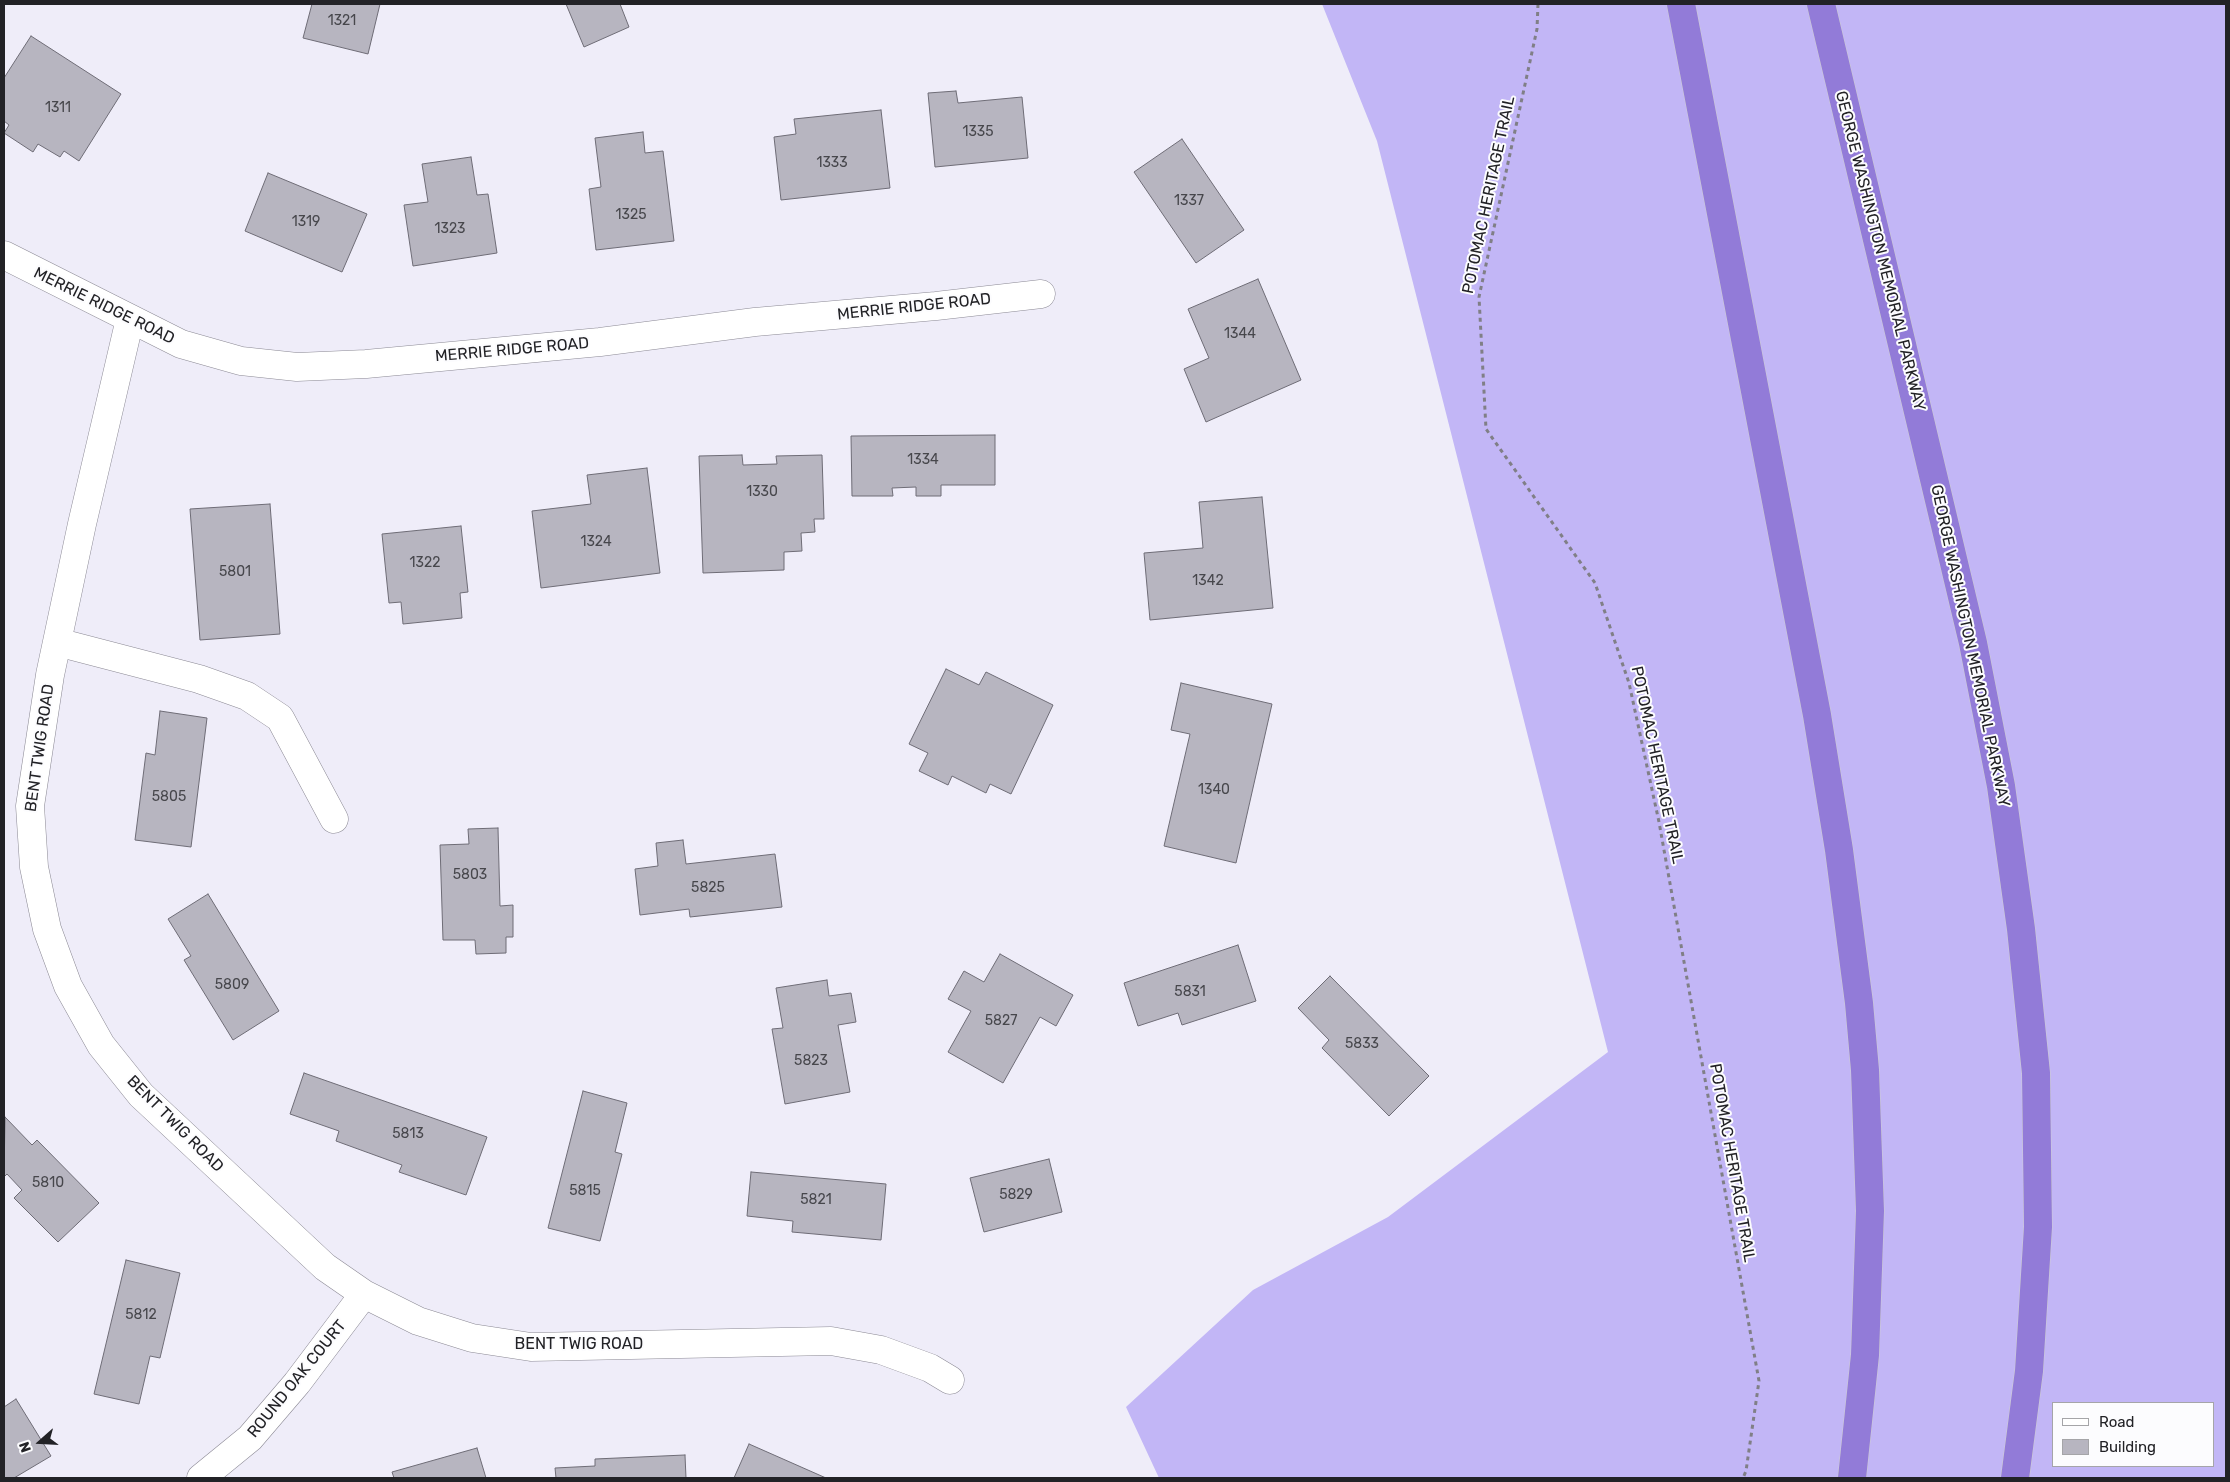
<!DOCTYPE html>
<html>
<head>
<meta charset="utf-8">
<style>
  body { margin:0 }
  #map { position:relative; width:2230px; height:1482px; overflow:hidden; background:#efedf9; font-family:Rubik,sans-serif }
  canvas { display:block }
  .frame { position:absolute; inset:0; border:5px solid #222226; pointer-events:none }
  .legend { position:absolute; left:2052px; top:1402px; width:162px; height:65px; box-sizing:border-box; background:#fcfcfe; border:1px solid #a5a5a8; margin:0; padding:6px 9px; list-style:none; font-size:15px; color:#222226 }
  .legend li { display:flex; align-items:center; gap:10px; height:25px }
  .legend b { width:25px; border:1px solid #a5a5a8 }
  .north { position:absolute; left:15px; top:1417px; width:50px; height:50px; -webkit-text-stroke:4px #fcfcfe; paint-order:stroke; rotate:251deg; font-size:14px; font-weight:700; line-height:20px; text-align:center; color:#222226 }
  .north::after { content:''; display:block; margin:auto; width:18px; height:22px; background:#222226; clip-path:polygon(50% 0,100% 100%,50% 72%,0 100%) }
</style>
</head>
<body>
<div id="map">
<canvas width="2230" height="1482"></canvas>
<div class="frame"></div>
<ul class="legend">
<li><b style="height:6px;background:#fff"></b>Road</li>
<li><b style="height:14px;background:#b7b5c0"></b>Building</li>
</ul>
<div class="north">N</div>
</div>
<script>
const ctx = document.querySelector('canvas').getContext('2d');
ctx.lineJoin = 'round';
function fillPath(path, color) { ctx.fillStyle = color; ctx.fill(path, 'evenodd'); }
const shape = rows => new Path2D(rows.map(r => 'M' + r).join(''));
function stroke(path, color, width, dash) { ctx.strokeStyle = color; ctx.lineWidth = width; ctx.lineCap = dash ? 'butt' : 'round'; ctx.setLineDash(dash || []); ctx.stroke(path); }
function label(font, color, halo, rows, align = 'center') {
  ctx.font = font + ' Rubik,sans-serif'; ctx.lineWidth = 4; ctx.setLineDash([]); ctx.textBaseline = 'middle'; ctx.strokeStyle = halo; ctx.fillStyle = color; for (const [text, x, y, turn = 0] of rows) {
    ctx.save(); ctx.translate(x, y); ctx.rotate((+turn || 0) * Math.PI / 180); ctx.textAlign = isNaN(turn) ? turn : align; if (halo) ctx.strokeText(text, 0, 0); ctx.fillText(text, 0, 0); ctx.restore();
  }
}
const forest = shape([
  [1322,4,2226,4,2226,1478,1159,1478,1126,1407,1253,1290,1388,1217,1608,1052,1377,141],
  [2054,1403,2214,1403,2214,1466,2054,1466]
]);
const building = shape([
  [312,4,380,4,368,54,303,38,312,4],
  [566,4,620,4,629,27,584,47,566,4],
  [31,36,121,94,79,161,64,151,60,157,38,144,33,152,4,133,9,125,4,121,4,78,31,36],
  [956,91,958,103,1022,97,1028,158,935,167,928,93,956,91],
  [881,110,890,188,781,200,774,137,796,134,794,119,881,110],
  [643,132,645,153,663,151,674,241,596,250,589,189,601,187,595,138,643,132],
  [1182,139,1244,230,1196,263,1134,172,1182,139],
  [471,157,477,195,488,194,497,253,413,266,404,205,428,202,422,164,471,157],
  [268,173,367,214,342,272,245,231,268,173],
  [1258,279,1301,380,1206,422,1184,369,1209,358,1188,309,1258,279],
  [995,435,995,485,941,485,941,496,916,496,916,487,892,488,893,496,852,496,851,436,995,435],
  [742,455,743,465,777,464,776,456,822,455,824,519,814,519,815,532,801,533,802,551,784,552,784,570,703,573,699,456,742,455],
  [647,468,660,573,541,588,532,511,591,504,587,475,647,468],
  [1262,497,1273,608,1150,620,1144,553,1203,548,1199,502,1262,497],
  [270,504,280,634,200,640,190,509,270,504],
  [461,526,468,592,460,593,462,618,403,624,401,602,389,603,382,534,461,526],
  [946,669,979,685,986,672,1053,705,1011,794,990,784,986,793,952,776,948,785,919,771,928,753,909,744,946,669],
  [1181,683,1272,704,1236,863,1164,846,1190,734,1171,730,1181,683],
  [160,711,207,718,191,847,135,840,146,753,155,755,160,711],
  [498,828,500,906,513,905,513,937,506,937,506,953,476,954,475,940,443,940,440,845,469,844,468,829,498,828],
  [683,840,686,864,775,854,782,907,690,917,689,909,640,915,635,869,658,866,656,843,683,840],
  [208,894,279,1011,233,1040,184,960,191,956,168,919,208,894],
  [1238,945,1256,1001,1182,1025,1178,1013,1138,1026,1124,983,1238,945],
  [1000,954,1073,995,1056,1026,1040,1017,1003,1083,948,1052,971,1011,948,999,964,971,984,982,1000,954],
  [1330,976,1429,1076,1389,1116,1322,1048,1329,1040,1298,1008,1330,976],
  [827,980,829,996,851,993,856,1022,838,1025,850,1092,785,1104,772,1029,783,1028,776,988,827,980],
  [304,1073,487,1137,466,1195,399,1172,402,1165,336,1141,339,1131,290,1114,304,1073],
  [583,1091,627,1103,615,1152,622,1154,600,1241,548,1228,583,1091],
  [5,1117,32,1145,37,1140,99,1203,58,1242,14,1198,22,1190,7,1174,4,1177,5,1117],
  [1049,1159,1062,1212,984,1232,970,1178,1049,1159],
  [751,1172,886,1184,881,1240,792,1232,793,1221,747,1216,751,1172],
  [126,1260,180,1273,160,1358,150,1356,139,1404,94,1394,126,1260],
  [16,1399,51,1456,14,1478,4,1478,4,1407,16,1399],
  [749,1444,826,1478,734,1478,749,1444],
  [477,1448,486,1478,394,1478,392,1472,477,1448],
  [685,1455,686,1478,556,1478,555,1468,595,1466,595,1459,685,1455]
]);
const path = shape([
  [1538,4,1537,29,1479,297,1486,429,1595,583,1629,683,1659,822,1759,1381,1746,1471,1743,1478]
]);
const minor = shape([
  [4,255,181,344,241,361,297,367,366,364,600,342,755,322,936,306,1041,294],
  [130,319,82,524,50,675,30,806,34,867,47,929,68,986,101,1045,141,1095,325,1267,364,1294,418,1321,472,1338,531,1347,831,1341,881,1350,930,1368,950,1380],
  [57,642,199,679,247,696,280,718,334,819],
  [201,1478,250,1438,297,1383,364,1294]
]);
const highway = shape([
  [1681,4,1817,715,1839,850,1859,1003,1865,1070,1870,1211,1865,1355,1852,1478],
  [1821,4,1973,643,2001,786,2021,929,2036,1073,2038,1227,2029,1371,2015,1478]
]);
const numberNames = [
  ["1321",342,21],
  ["1311",58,108],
  ["1335",978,132],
  ["1333",832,163],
  ["1337",1189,201],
  ["1325",631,215],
  ["1319",306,222],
  ["1323",450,229],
  ["1344",1240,334],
  ["1334",923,460],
  ["1330",762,492],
  ["1324",596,542],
  ["1322",425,563],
  ["5801",235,572],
  ["1342",1208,581],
  ["1340",1214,790],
  ["5805",169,797],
  ["5803",470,875],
  ["5825",708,888],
  ["5809",232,985],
  ["5831",1190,992],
  ["5827",1001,1021],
  ["5833",1362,1044],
  ["5823",811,1061],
  ["5813",408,1134],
  ["5810",48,1183],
  ["5815",585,1191],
  ["5829",1016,1195],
  ["5821",816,1200],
  ["5812",141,1315]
];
const streetNames = [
  ["POTOMAC HERITAGE TRAIL",1489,195,-78],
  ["GEORGE WASHINGTON MEMORIAL PARKWAY",1880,251,76],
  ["MERRIE RIDGE ROAD",104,306,26],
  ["MERRIE RIDGE ROAD",914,307,-6],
  ["MERRIE RIDGE ROAD",512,350,-5],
  ["GEORGE WASHINGTON MEMORIAL PARKWAY",1970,646,78],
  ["BENT TWIG ROAD",40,748,-82],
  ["POTOMAC HERITAGE TRAIL",1657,765,78],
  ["BENT TWIG ROAD",175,1124,45],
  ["POTOMAC HERITAGE TRAIL",1732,1163,80],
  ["BENT TWIG ROAD",579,1344],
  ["ROUND OAK COURT",297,1379,-51]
];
fillPath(forest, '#c2b6f6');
fillPath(building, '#b7b5c0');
stroke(building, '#6e6c76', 1);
stroke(minor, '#8b8994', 29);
stroke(highway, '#cececf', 29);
stroke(path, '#807f86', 3, [4, 4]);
stroke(minor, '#fff', 28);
stroke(highway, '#927bd8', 28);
label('14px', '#47474c', null, numberNames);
label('16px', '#222226', '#fcfcfe', streetNames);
</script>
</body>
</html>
